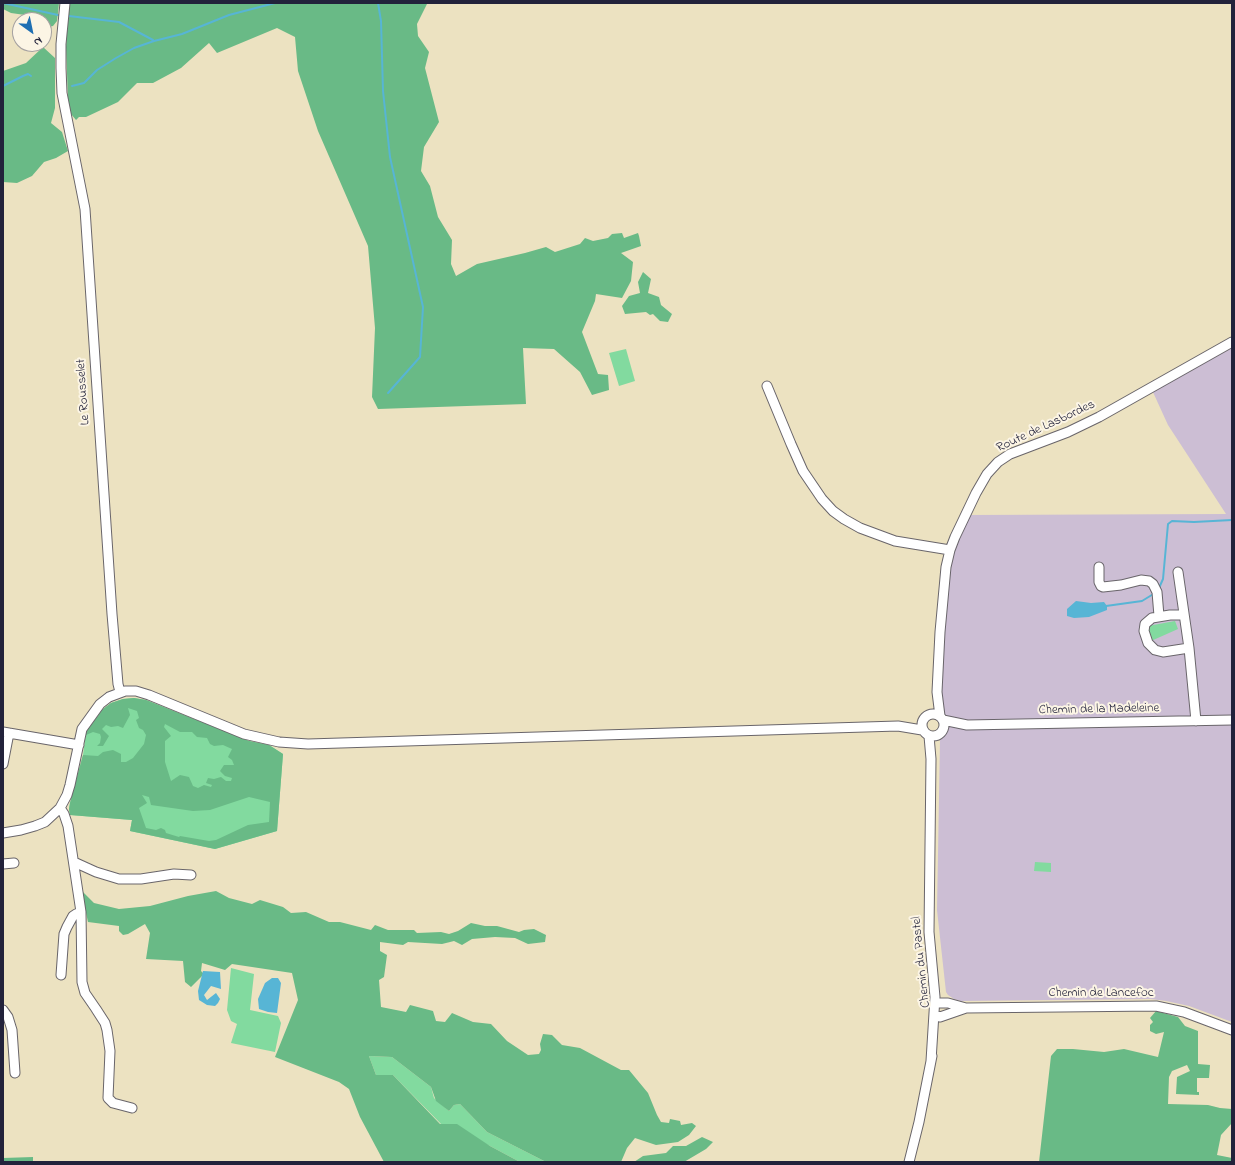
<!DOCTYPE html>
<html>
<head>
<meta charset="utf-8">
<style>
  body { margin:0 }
  #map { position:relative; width:1235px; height:1165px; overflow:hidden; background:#ece2c1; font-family:"Indie Flower",sans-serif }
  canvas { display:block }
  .frame { position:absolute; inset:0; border:4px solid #22223b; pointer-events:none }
  .north { position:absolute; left:12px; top:12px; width:40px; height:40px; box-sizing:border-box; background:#fcf5e5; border:1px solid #a5a1a1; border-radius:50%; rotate:147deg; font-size:11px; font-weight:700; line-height:16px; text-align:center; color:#22223b }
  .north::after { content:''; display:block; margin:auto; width:14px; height:18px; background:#1f6fb2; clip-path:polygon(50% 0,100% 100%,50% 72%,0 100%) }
</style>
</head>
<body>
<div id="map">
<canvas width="1235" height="1165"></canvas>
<div class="frame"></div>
<div class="north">N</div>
</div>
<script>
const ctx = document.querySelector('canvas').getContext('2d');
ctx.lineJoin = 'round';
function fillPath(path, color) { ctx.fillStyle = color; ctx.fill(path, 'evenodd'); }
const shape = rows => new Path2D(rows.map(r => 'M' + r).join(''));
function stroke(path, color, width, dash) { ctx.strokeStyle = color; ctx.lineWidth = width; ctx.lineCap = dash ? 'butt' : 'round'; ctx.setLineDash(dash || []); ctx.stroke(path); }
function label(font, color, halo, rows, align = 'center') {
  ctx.font = font + ' "Indie Flower",sans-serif'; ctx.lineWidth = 4; ctx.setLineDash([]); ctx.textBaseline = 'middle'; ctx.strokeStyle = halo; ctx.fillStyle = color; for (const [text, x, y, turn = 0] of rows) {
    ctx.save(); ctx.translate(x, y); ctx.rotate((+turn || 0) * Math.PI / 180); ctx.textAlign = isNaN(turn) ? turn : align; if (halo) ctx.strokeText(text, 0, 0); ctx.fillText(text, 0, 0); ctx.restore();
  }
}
const industrial = shape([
  [1232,348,1232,1022,1189,1006,1166,1001,1151,999,961,1001,954,999,948,995,946,992,937,910,940,741,945,604,949,569,955,545,967,515,1226,514,1168,425,1152,390]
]);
const green = shape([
  [626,349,635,381,619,386,609,353],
  [1175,621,1178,629,1151,641,1148,626],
  [134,698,146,700,249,741,269,745,283,754,277,831,215,849,130,831,132,820,70,815,69,809,70,803,83,755,86,732,103,709,111,703,123,699],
  [1035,862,1051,863,1051,872,1034,871],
  [231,968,254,974,250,1010,278,1016,281,1023,275,1052,231,1043,237,1024,231,1021,227,1010],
  [369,1056,392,1057,431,1087,434,1098,449,1111,454,1105,460,1104,487,1132,546,1162,520,1162,490,1146,441,1124,393,1075,376,1075]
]);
const forest = shape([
  [3,3,59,3,57,21,53,26,48,27,46,18,11,13,3,9],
  [69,3,426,3,427,4,417,24,418,36,429,52,425,68,439,122,424,147,421,171,430,186,438,217,452,240,451,264,456,276,477,264,525,253,546,247,555,252,580,244,585,238,593,241,608,238,612,234,622,233,624,238,638,233,639,236,641,246,621,253,633,262,631,281,622,298,596,294,595,301,582,332,598,374,608,375,609,390,592,395,580,372,554,349,523,348,526,404,378,409,372,397,375,328,368,246,318,131,298,71,295,37,277,28,217,53,209,43,181,68,153,83,137,83,118,102,86,117,79,117,76,120,71,114,68,99,66,47],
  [43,47,55,58,55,108,51,123,62,132,68,151,56,158,44,162,32,176,17,183,3,182,3,71,26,63],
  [643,272,651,279,648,293,659,297,661,305,672,314,668,322,660,321,653,314,650,315,646,312,625,314,622,306,629,296,640,293,638,282],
  [134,698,146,700,249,741,269,745,283,754,277,831,215,849,130,831,132,820,70,815,69,809,70,803,83,755,98,756,103,752,113,750,121,754,121,762,126,762,133,758,144,744,146,735,143,730,139,728,136,720,139,718,137,711,128,708,130,715,123,728,118,726,111,727,106,725,102,729,109,736,103,746,97,746,100,743,101,737,100,734,93,732,86,735,86,732,103,709,111,703,123,699],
  [165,724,180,732,192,732,197,737,207,738,210,744,214,746,223,745,232,749,228,757,232,760,234,765,224,765,220,771,225,776,232,778,231,781,226,781,221,777,214,779,208,778,206,783,212,785,211,787,204,785,198,788,193,786,189,777,180,775,171,781,165,762,165,741,171,736,164,727],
  [142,795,149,797,151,805,193,811,210,810,249,797,270,802,269,822,248,825,216,840,209,841,180,836,179,837,166,833,165,830,161,828,156,830,146,828,139,808,147,803],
  [81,890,94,903,119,909,150,906,188,896,216,891,229,898,252,904,260,900,283,907,291,913,306,912,329,922,340,922,371,930,375,925,388,930,414,930,417,933,441,932,449,934,458,931,471,923,485,926,497,926,519,932,524,930,534,929,546,935,545,942,528,944,515,938,495,937,472,939,462,945,454,941,442,944,408,942,403,945,380,942,380,951,387,955,384,977,379,980,381,1007,406,1012,410,1005,433,1011,436,1021,445,1022,452,1013,473,1022,491,1024,507,1041,528,1055,539,1054,541,1050,540,1044,543,1034,552,1035,562,1045,580,1048,621,1070,629,1070,648,1093,657,1115,661,1122,669,1123,670,1119,680,1121,681,1125,692,1123,696,1126,689,1135,678,1142,656,1145,635,1138,627,1148,621,1162,546,1162,487,1132,460,1104,454,1105,449,1111,436,1101,431,1087,392,1057,369,1056,376,1075,393,1075,440,1124,457,1124,490,1146,520,1162,384,1162,360,1117,349,1089,339,1082,275,1057,298,1000,292,973,232,964,225,970,202,963,201,971,204,974,191,987,185,982,183,961,146,959,150,933,145,924,128,934,123,935,119,931,119,926,88,922],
  [1156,1011,1178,1017,1185,1026,1198,1031,1198,1064,1210,1065,1209,1078,1197,1078,1197,1092,1199,1092,1199,1095,1176,1094,1177,1077,1190,1071,1187,1065,1172,1071,1169,1077,1168,1104,1208,1105,1220,1108,1232,1109,1232,1123,1221,1135,1217,1155,1232,1158,1232,1162,1039,1162,1051,1056,1057,1049,1073,1049,1104,1052,1124,1049,1158,1057,1164,1032,1156,1034,1150,1031,1150,1025,1153,1022,1150,1018],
  [702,1137,713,1142,706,1149,684,1162,634,1162,643,1156,666,1153,673,1146,686,1146],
  [33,1157,33,1162,3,1162,3,1158]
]);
const water = shape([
  [1076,601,1091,603,1104,602,1107,606,1107,610,1089,617,1074,618,1067,616,1067,609],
  [203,971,220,972,221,989,211,986,204,995,207,1000,216,993,220,999,218,1003,215,1006,207,1005,199,1000,198,991],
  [272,978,278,978,281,983,277,1013,268,1012,259,1009,258,999,265,983]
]);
const stream = shape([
  [3,3,58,15],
  [378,3,381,21,383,91,390,157,423,307,420,357,388,393],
  [69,16,119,22,153,40],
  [3,86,23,76,28,74,31,76],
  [72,86,84,83,97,70,116,58,134,48,154,41,182,34,229,15,275,3],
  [1159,588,1163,579,1168,524,1172,521,1194,522,1232,520],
  [1106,606,1142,601,1155,593]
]);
const minor = shape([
  [65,3,61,44,61,68,62,93,85,209,112,614,118,684,120,692],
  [767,386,791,444,803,471,822,499,833,511,844,519,860,528,895,541,950,550],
  [1099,567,1099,582,1101,586,1103,587,1121,585,1141,580,1149,581,1153,584,1157,592,1159,616],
  [1178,572,1189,648,1196,721],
  [1184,615,1170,615,1152,618,1145,624,1144,631,1148,643,1155,650,1163,652,1189,648],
  '922 725a11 11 0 1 1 22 0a11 11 0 1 1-22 0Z',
  [940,716,937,692,940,632,946,567,950,550,955,537,976,493,987,474,998,462,1010,454,1068,432,1099,417,1232,342],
  [943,720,967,725,1232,720],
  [3,732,79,745],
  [929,736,931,759,929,932,935,997,931,1061],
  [3,764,9,733],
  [60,808,64,814,68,826,81,912,82,982,85,993,96,1009,105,1023,107,1030,110,1051,108,1098,113,1103,132,1108],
  [3,833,21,830,35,826,45,822,60,808,67,795,70,785,82,729,100,704,109,697,125,691,136,691,149,695,244,734,279,742,308,744,898,726,922,730],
  [74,862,96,872,119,879,141,879,174,874,191,875],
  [3,864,14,863],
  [61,975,64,934,67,927,73,916,76,914,81,912],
  [935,1003,948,1003,966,1008,1156,1006,1184,1012,1232,1030],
  [3,1010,8,1017,12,1030,15,1073],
  [934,1015,940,1017,966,1008],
  [909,1162,919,1122,932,1056]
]);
const streetNames = [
  ["Le Rousselet",84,392,-94],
  ["Route de Lasbordes",1046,427,-25],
  ["Chemin de la Madeleine",1099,710,-1],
  ["Chemin du Pastel",922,962,-96],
  ["Chemin de Lancefoc",1101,994]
];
fillPath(industrial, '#ccbed4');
fillPath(green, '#82da9f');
fillPath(forest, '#69ba86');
fillPath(water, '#57b5d5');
stroke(stream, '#57b5d5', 2);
stroke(minor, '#69656a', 11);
stroke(minor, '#fff', 9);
label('13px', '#22223b', '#fcf5e5', streetNames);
</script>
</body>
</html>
